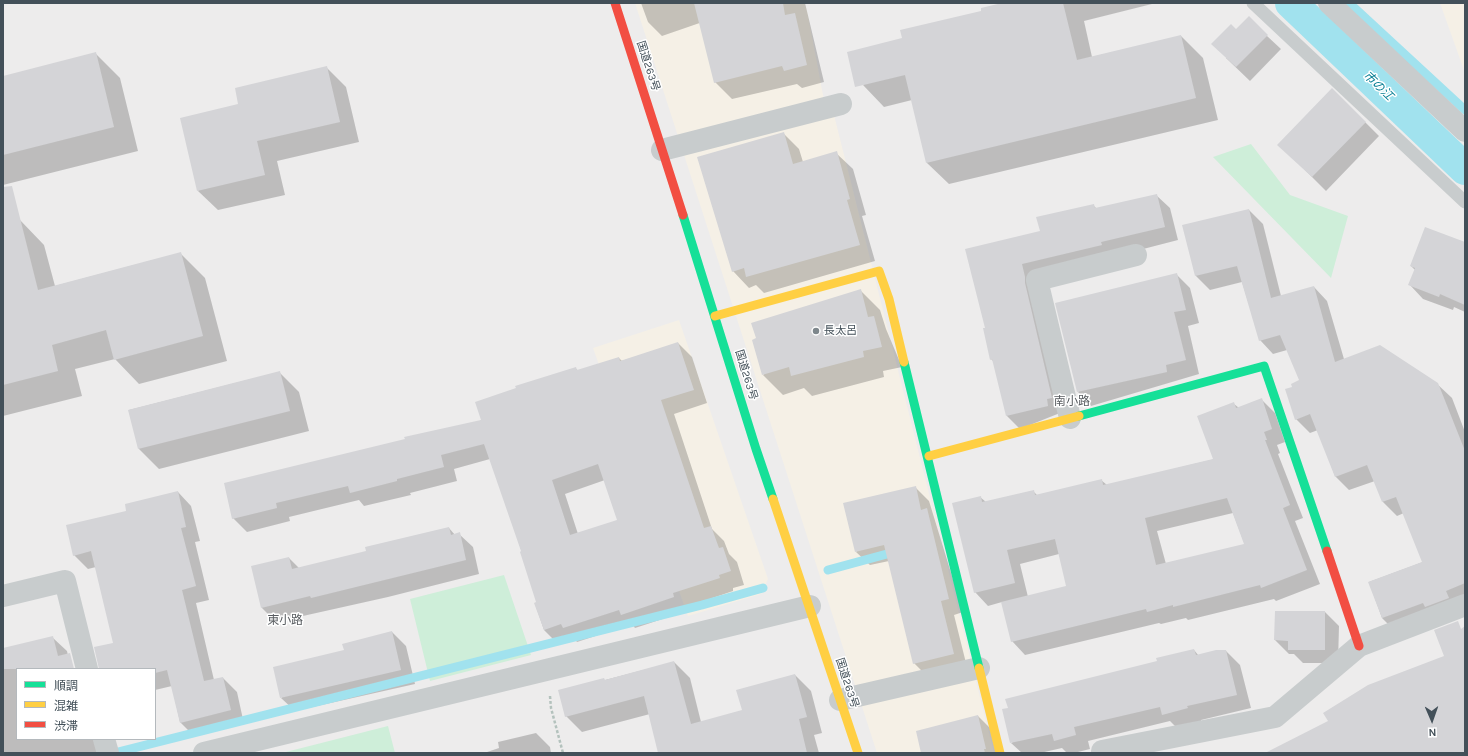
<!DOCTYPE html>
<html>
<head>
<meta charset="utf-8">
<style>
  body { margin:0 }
  #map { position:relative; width:1468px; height:756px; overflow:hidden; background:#edecec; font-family:Karla,"Noto Sans JP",sans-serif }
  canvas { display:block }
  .frame { position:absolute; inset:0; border:4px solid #435059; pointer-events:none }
  .legend { position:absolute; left:16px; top:668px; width:140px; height:72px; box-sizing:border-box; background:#fff; border:1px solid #b4b9bd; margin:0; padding:5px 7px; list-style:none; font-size:12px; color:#435059 }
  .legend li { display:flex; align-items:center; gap:8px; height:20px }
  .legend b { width:20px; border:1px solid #b4b9bd }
  .north { position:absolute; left:1412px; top:700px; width:40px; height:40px; -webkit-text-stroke:3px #fff; paint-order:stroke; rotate:178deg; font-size:11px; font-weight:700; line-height:16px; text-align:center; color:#435059 }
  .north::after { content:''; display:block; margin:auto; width:14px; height:18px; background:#435059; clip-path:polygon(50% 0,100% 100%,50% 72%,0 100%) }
</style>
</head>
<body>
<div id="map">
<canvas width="1468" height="756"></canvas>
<div class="frame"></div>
<ul class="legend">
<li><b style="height:5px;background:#16e098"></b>順調</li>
<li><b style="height:5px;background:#ffcf43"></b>混雑</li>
<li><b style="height:5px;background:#f24e42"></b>渋滞</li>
</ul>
<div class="north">N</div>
</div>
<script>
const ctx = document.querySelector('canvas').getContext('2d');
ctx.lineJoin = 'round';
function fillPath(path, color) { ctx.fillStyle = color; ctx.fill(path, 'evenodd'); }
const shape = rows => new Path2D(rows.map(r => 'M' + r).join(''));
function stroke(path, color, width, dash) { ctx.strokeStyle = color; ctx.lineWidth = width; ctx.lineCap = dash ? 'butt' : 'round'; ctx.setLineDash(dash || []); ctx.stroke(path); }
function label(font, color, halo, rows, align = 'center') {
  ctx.font = font + ' Karla,"Noto Sans JP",sans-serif'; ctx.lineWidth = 3; ctx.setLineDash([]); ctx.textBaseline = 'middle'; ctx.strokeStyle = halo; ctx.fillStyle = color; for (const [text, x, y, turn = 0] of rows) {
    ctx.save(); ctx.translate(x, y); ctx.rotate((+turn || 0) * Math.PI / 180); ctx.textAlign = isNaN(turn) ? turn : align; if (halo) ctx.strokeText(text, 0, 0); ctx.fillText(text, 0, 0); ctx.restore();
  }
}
const commercial = shape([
  [635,3,804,3,807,11,827,116,834,115,994,753,877,753],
  [1440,3,1465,3,1465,73],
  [679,320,768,579,761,594,688,616,593,348]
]);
const green = shape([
  [1251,144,1290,195,1348,216,1331,278,1213,157],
  [504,575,531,655,430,681,410,599],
  [388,726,395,753,282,753]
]);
const shadow = shape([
  [641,3,712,3,717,17,662,36,648,22],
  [754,3,805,3,824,82,802,88,797,84,732,99,715,82],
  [1024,3,1156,3,1084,21,1092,57,1181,36,1203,58,1218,120,949,184,927,163,912,100,884,107,863,85,903,39],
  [1236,31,1267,36,1281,49,1250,81,1226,58],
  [96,54,120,78,138,151,3,185,3,77],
  [326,67,346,87,359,142,277,161,285,195,218,210,198,191,240,105],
  [1365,122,1379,136,1326,191,1293,158],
  [783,133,799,149,803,162,836,153,853,169,866,215,862,216,875,261,764,293,756,285,749,288,733,271],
  [1156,195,1170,208,1178,240,1035,277,1065,411,1020,429,1007,416,994,362,991,359,986,329,966,250,1041,232,1093,205,1097,209],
  [1249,210,1263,224,1281,296,1314,287,1327,301,1344,359,1435,382,1452,398,1465,432,1465,602,1396,632,1382,618,1369,582,1423,562,1404,513,1397,516,1383,502,1375,481,1349,490,1335,476,1318,430,1310,433,1296,419,1293,387,1301,381,1287,350,1273,354,1260,340,1242,282,1210,290,1196,276,1184,226],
  [20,220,44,245,55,286,180,253,205,278,227,361,139,384,115,359,75,369,82,396,3,416,3,224],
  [1465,246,1465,312,1454,307,1453,310,1423,299,1410,285,1415,270,1411,266],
  [1176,274,1190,288,1199,323,1188,326,1199,374,1091,406,1078,392],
  [860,290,880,310,886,329,902,367,883,371,884,377,812,396,804,388,783,395,763,375],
  [678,343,692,357,707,403,674,414,712,529,724,541,729,554,737,562,744,585,733,588,733,591,686,607,687,611,635,628,632,624,577,642,574,638,558,644,544,630,535,604,538,603,522,552,490,459,454,469,457,481,410,493,411,495,364,506,359,500,289,517,290,521,247,532,233,518,482,420,575,368,579,371,619,358,622,361],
  [605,480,618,521,578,534,565,494],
  [279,372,299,392,309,431,159,469,139,449,129,410],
  [1261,399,1275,413,1285,442,1277,445,1280,453,1278,454,1303,518,1295,521,1320,584,1276,601,1274,599,1188,620,1186,618,1161,624,1159,623,1025,655,1012,641,1002,602,988,606,975,592,980,497,986,502,1033,491,1038,496,1101,480,1107,485,1215,459,1234,404,1239,408],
  [1233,513,1245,545,1166,564,1157,531],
  [1059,554,1068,587,1028,597,1020,564],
  [915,487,929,501,963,612,954,615,967,667,928,677,914,663,889,561,870,565,856,552],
  [178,492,191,506,200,541,195,542,209,600,196,603,214,680,223,678,237,692,244,724,194,736,180,722,172,686,155,690,155,669,107,669,115,644,96,567,88,569,74,555,127,511],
  [449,528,455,535,459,534,473,547,479,574,388,597,276,622,262,608,252,567,289,558,299,568,367,552],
  [1325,612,1339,626,1338,663,1303,663,1294,654,1289,654,1275,640],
  [392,632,406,646,415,684,295,711,281,698,345,651],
  [53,638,67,651,71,669,17,669,17,739,94,739,97,753,3,753,3,655],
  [1194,650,1199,656,1226,651,1240,665,1251,708,1201,720,1201,722,1177,728,1170,721,1088,741,1090,749,1074,753,1067,753,1062,748,1040,753,1022,753,1011,743,1159,662],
  [674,662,690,678,701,722,743,711,795,675,811,691,822,733,814,735,819,753,659,753,650,714,582,732,566,716,605,680],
  [978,716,992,730,997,753,922,753],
  [536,733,550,747,551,753,484,753,499,748,498,742]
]);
const stream = shape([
  [1349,3,1465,110],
  [828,570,898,551],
  [114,753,702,605,763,588]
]);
const canal = shape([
  [1291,3,1465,169]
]);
const building = shape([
  [694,3,783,3,785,15,795,13,807,65,784,71,782,66,714,83],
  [1002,3,1063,3,1077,60,1181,35,1196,98,926,163,905,75,855,87,847,52,902,38,900,30,981,11,981,8],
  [1249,16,1268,35,1236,67,1211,44,1231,24,1236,29],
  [96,52,114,127,3,155,3,76],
  [327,66,340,122,257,141,265,175,197,191,180,118,238,104,235,88],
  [1332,88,1366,122,1312,177,1277,145],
  [784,132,793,164,837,151,850,199,847,200,860,245,746,277,744,268,732,272,697,157],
  [12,186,38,290,181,252,203,336,114,360,106,330,52,345,58,371,3,385,3,187],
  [1157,194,1165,227,1101,242,1102,245,1022,264,1025,277,1025,283,1052,398,1047,399,1048,406,1006,416,992,359,990,360,983,328,985,328,965,249,1040,231,1036,217,1094,204,1095,208],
  [1249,209,1271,298,1314,286,1335,362,1380,345,1438,383,1465,451,1465,583,1446,591,1449,598,1425,607,1423,603,1382,618,1368,582,1422,562,1396,497,1382,502,1367,465,1335,477,1310,414,1295,420,1285,389,1292,387,1291,384,1299,380,1280,335,1259,341,1237,266,1195,276,1182,225],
  [1425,227,1465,242,1465,305,1440,294,1439,297,1408,285,1415,268,1410,266],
  [1177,273,1186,310,1174,312,1186,360,1166,365,1167,372,1077,392,1055,303],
  [861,289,868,317,874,316,882,347,863,351,864,357,791,376,789,367,762,375,752,340,756,338,751,323],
  [678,342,694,390,661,400,704,528,711,526,719,548,723,547,731,571,719,575,720,578,673,593,674,597,621,615,619,610,563,628,561,624,544,630,534,603,536,602,520,552,521,551,484,444,441,455,444,467,397,479,397,481,350,493,348,486,276,503,277,508,232,519,224,483,405,439,404,437,481,420,475,402,516,388,515,386,576,367,577,370,619,357,620,361],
  [598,464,617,520,570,535,552,480],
  [280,371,290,411,138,449,128,410],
  [1262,398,1272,429,1264,432,1267,440,1265,440,1290,505,1283,508,1307,570,1261,588,1260,585,1173,607,1173,605,1147,612,1146,609,1011,642,1001,602,1066,586,1055,539,1007,550,1015,583,974,593,952,503,981,496,982,502,1034,490,1035,495,1102,479,1103,485,1213,459,1197,416,1234,402,1236,408],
  [1227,498,1244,544,1156,565,1145,518],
  [916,486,921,510,927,508,949,599,941,601,954,654,913,664,884,545,855,552,843,503],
  [178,491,186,527,181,528,196,586,182,590,204,681,223,677,231,710,180,723,167,670,155,673,155,669,99,669,94,647,113,643,91,551,73,556,66,525,126,511,125,504],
  [449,527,451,535,460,532,466,560,311,598,310,596,261,608,251,566,289,557,292,569,366,551,365,547],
  [1275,611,1325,611,1325,650,1288,650,1288,641,1274,640],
  [1458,621,1461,629,1465,626,1465,753,1265,753,1328,721,1323,713,1368,685,1444,656,1434,630],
  [392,631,401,670,280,698,273,667,344,650,342,644],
  [53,636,58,656,70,653,74,669,3,669,3,648],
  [1194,649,1196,655,1216,650,1226,650,1237,695,1187,706,1188,708,1162,715,1160,707,1074,727,1076,735,1054,741,1052,734,1010,743,1002,709,1008,708,1005,699,1157,661,1156,658],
  [674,661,691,724,742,710,736,690,795,674,807,717,799,719,807,753,658,753,644,696,565,717,558,690,604,678,605,680],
  [978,715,986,749,984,749,985,753,921,753,916,731]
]);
const path = shape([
  [550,696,551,708,563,753]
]);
const lane = shape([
  [1253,3,1465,202]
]);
const street = shape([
  [1329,3,1465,131],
  [662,150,841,104],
  [1070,418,1037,280,1136,255],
  [3,596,65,581,87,669],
  [840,700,979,668],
  [104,739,108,753],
  [204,753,810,606],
  [1102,753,1102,751,1275,717,1359,646,1465,605]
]);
const fast = shape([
  [683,215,756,449,773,499],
  [904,362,979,668],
  [1079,416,1264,366,1327,551]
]);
const slow = shape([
  [715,316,879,271,889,299,904,362],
  [929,456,1079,416],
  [773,499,858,753],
  [979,668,1000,753]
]);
const jam = shape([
  [615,3,683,215],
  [1327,551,1359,646]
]);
const markers = [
  [816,331,4,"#7e878c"]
];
const streetNames = [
  ["国道263号",648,66,72],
  ["国道263号",746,375,73],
  ["国道263号",847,683,72]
];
const poiNames = [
  ["長太呂",824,331]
];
const waterNames = [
  ["市の江",1378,86,44]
];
const neighbourhoodNames = [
  ["南小路",1072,402],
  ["東小路",285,621]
];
fillPath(commercial, '#f5f0e6');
fillPath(green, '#ceeed9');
fillPath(shadow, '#0003');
stroke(stream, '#a1e2ee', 9);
stroke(canal, '#a1e2ee', 32);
fillPath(building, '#d4d4d7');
stroke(path, '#b4c2bd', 2.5, [3, 2]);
stroke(lane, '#c8cccd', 13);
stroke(street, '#c8cccd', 22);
stroke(fast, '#16e098', 9);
stroke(slow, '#ffcf43', 9);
stroke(jam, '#f24e42', 9);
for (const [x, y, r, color] of markers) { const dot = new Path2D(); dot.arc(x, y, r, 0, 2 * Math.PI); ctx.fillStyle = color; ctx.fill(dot); stroke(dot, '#fff', 1.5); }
label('11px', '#435059', '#fff', streetNames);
label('11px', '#435059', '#fff', poiNames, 'left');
label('italic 12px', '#077e93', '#fff', waterNames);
label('12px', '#585c60', '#fff', neighbourhoodNames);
</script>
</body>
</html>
